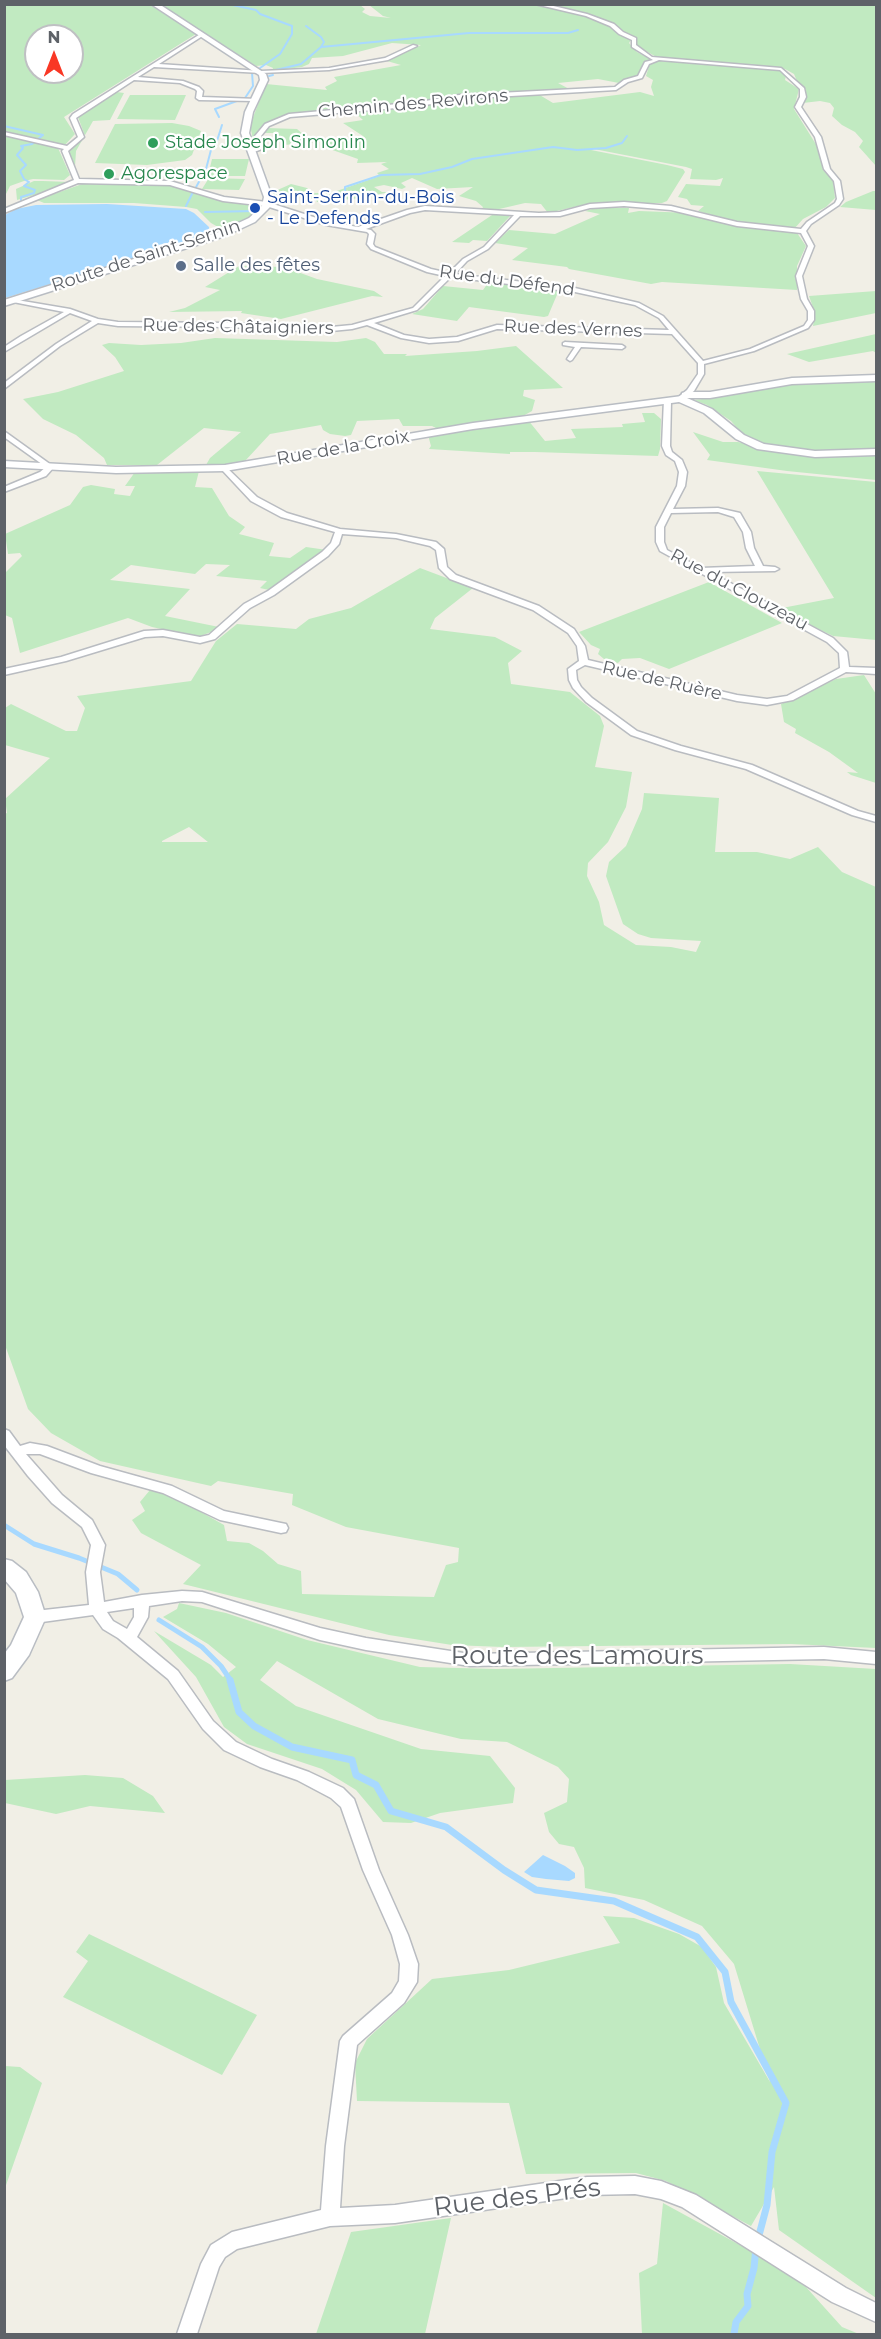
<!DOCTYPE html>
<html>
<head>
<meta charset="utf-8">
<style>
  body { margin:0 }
  #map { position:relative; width:881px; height:2339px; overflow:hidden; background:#f1efe6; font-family:Montserrat,sans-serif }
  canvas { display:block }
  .frame { position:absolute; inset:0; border:6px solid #5e6268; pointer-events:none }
  .north { position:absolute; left:24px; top:24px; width:60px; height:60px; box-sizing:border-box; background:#fff; border:2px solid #bfc0c3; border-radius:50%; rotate:0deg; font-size:16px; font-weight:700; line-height:24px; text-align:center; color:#5e6268 }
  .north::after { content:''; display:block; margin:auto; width:21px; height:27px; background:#f93725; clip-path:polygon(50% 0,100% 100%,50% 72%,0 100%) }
</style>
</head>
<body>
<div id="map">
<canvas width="881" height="2339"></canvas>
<div class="frame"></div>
<div class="north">N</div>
</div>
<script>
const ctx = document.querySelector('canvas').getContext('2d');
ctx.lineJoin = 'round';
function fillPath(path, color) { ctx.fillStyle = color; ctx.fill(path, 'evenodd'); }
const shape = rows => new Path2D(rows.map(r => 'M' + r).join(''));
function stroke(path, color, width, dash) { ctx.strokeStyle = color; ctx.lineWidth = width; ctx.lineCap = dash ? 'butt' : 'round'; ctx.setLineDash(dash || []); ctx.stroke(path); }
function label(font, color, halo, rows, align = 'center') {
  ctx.font = font + ' Montserrat,sans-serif'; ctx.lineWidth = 4.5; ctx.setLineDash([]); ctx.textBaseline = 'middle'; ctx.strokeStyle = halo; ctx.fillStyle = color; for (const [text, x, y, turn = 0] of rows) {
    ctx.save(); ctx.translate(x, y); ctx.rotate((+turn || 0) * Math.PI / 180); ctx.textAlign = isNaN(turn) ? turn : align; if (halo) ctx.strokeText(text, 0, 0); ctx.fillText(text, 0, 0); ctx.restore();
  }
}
const green = shape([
  [4,5,150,5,196,34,64,117,75,134,64,146,5,131],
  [36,36,72,36,72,72,36,72],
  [161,5,360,5,365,9,362,12,370,16,391,18,383,16,369,5,876,5,876,166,859,147,863,141,855,132,842,125,832,116,834,108,830,103,820,101,803,103,806,90,797,81,794,74,785,69,660,59,637,46,637,39,619,29,615,24,607,23,618,34,631,40,629,43,637,52,652,60,644,63,640,74,636,76,619,83,598,79,558,83,573,91,497,94,282,117,264,125,253,140,250,125,266,84,327,90,325,87,337,81,334,77,401,65,387,61,421,45,392,43,343,56,312,58,309,64,302,67,272,71,273,68,266,65,256,66],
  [659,61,757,67,780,71,786,76,785,80,799,89,794,109,817,146,823,170,833,180,835,198,826,207,803,219,794,229,731,221,698,211,704,206,691,205,687,199,678,197,686,184,720,186,723,178,716,180,690,179,692,169,686,167,594,149,591,150,667,165,683,169,685,172,667,201,662,203,591,203,548,213,541,204,525,203,495,210,482,209,483,207,476,201,459,196,473,187,437,189,412,178,401,183,406,187,402,189,384,185,374,187,382,192,389,192,363,198,317,202,316,200,287,193,273,197,273,192,291,184,307,188,314,193,331,193,380,176,377,173,389,169,381,164,387,162,357,163,358,159,324,147,323,143,363,136,343,123,363,120,354,112,460,97,538,94,553,103,640,92,654,96,651,87,653,80,646,76,650,63],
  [117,92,124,93,110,120,93,121,76,151,75,167,69,151,85,136,78,117],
  [130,95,186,95,175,120,117,119],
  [172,123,189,126,201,131,192,155,185,160,147,165,95,163,115,124],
  [266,128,297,129,313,143,283,145,276,133,261,133],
  [5,134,58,148,70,175,64,180,33,179,24,181,10,186,5,196],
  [212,159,249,159,245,176,208,176],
  [209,178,245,179,239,190,202,189],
  [34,181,43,181,70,182,65,186,17,200,16,189],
  [85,183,170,185,224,201,257,205,257,207,254,208,258,209,253,216,225,231,211,223,197,209,186,207,134,203,44,203,37,200],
  [873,191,876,191,876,210,840,207,846,202],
  [599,207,629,208,628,213,639,211,691,213,744,227,797,233,806,246,797,266,797,290,662,282,651,284,569,269,567,267,512,260,528,248,495,243,509,230,555,234,600,214,585,211],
  [495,213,511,215,487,241,473,240,469,243,452,242],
  [239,266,284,267,317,279,374,291,383,297,372,296,281,319,241,313,242,311,169,312,185,308,220,290,205,287],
  [488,283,559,290,548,316,544,317,469,307,457,321,412,314,423,309,443,286,483,290],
  [876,291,876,313,813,326,815,313,809,296],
  [876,334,876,353,873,351,809,362,787,354],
  [215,338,337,342,366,338,375,342,384,354,407,354,405,356,477,351,516,346,563,388,524,390,523,396,535,400,532,411,521,417,438,429,432,426,403,426,399,419,357,421,351,435,345,436,330,434,323,430,321,425,270,434,245,461,222,465,206,465,210,458,241,432,204,428,157,465,107,465,104,458,76,435,43,419,23,399,58,392,124,371,115,357,102,345,109,343,141,345,181,343],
  [876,380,876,450,800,451,773,448,745,437,731,421,707,405,694,400,727,396,795,383],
  [642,413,654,413,661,419,660,449,658,456,535,452,510,452,510,454,429,449,431,446,428,435,528,420,545,441,576,438,571,429,623,427,622,424,645,422],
  [693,432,723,442,738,442,779,453,813,456,876,453,876,480,787,471,707,460,710,455],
  [199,471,195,487,212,488,229,516,245,527,239,534,274,543,269,556,290,558,306,547,327,550,269,590,260,588,267,581,216,576,230,565,206,564,195,574,131,565,110,580,190,589,165,616,219,627,211,632,198,637,152,627,128,618,20,653,12,618,5,615,5,573,22,556,20,553,8,554,5,534,70,505,83,487,91,485,115,489,114,494,130,496,135,486,125,486,135,472],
  [757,471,876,482,876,640,833,636,781,611,782,608,834,598],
  [420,568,473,588,435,618,430,629,495,637,522,651,508,663,511,684,570,692,600,716,604,726,595,767,632,772,626,807,608,842,588,863,587,876,599,902,604,925,636,945,671,947,696,952,701,941,651,938,638,934,623,924,606,876,609,862,626,846,642,809,644,793,719,798,715,852,757,852,790,859,818,847,842,872,876,887,876,1648,791,1644,503,1647,452,1645,389,1635,183,1584,201,1565,141,1533,132,1520,145,1511,140,1502,150,1490,169,1494,224,1525,227,1541,249,1543,263,1551,278,1564,301,1571,302,1594,434,1597,446,1565,458,1562,459,1548,346,1527,292,1505,293,1494,218,1481,211,1486,100,1461,51,1433,28,1409,5,1345,4,814,7,813,5,799,50,758,5,745,5,708,11,704,66,731,77,731,85,708,77,696,191,681,216,641,237,624,296,629,309,619,351,608],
  [189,827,208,842,162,842,162,841],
  [709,582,782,623,669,669,640,658,622,659,618,663,604,659,598,654,600,649,591,645,579,632],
  [864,675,876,694,876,783,851,775,847,772,858,773,829,752,795,733,796,729,784,722,781,704,836,679],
  [179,1603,226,1613,307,1640,420,1667,496,1669,790,1664,876,1669,876,2298,779,2230,774,2187,751,2226,666,2181,636,2173,526,2174,509,2103,357,2101,355,2063,367,2039,432,1979,509,1970,620,1943,603,1916,634,1918,679,1934,702,1947,716,1967,724,2003,770,2082,734,1964,702,1926,644,1900,585,1888,584,1868,574,1847,559,1844,549,1832,544,1813,567,1802,569,1779,558,1767,507,1742,461,1739,378,1719,277,1661,260,1680,296,1706,421,1749,490,1756,515,1788,513,1803,440,1813,411,1823,383,1822,356,1790,322,1769,247,1744,224,1727,196,1677,154,1631,211,1665,223,1677,236,1667,208,1644,163,1617,177,1609],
  [85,1775,123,1778,153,1796,165,1813,90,1806,56,1814,5,1803,5,1780],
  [89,1934,257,2015,222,2075,63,1997,88,1961,76,1952],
  [5,2066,20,2067,42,2083,5,2188],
  [663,2203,771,2262,806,2287,842,2327,859,2334,642,2334,639,2273,657,2264],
  [451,2218,425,2334,316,2334,351,2232]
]);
const water = shape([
  [107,204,186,209,194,213,209,227,210,235,5,298,5,215,16,209,36,205],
  [543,1855,565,1866,575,1873,575,1878,569,1881,546,1879,532,1877,524,1872]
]);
const streamFar2 = shape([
  [228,4,256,10,260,14,292,26,292,34,280,54,260,68],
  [306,26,321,37,324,42,321,47],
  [276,70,301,64,321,47,469,33,568,33,578,30],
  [269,76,273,75],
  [219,117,215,109,245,98,253,86,252,73],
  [4,126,43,135,32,144,21,146,23,148,17,155,26,165,20,171,24,179,29,182,24,186,35,190,34,193,21,197,21,200],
  [195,189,206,169,212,146,216,144,222,125],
  [303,201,345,194,345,187,381,175,420,174,452,167,472,159,553,147,577,150,606,148,622,143,627,136],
  [186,206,193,192],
  [205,212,256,211]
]);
const streamFar1 = shape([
  [4,1525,34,1544,79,1558,118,1574,137,1590],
  [159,1620,202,1647,221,1666,231,1681]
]);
const stream = shape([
  [230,1680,239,1712,254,1726,292,1747,352,1760,356,1775,376,1785,391,1811,446,1827,504,1870,536,1890,614,1901,697,1937,725,1972,731,2002,786,2103,772,2152,767,2205,758,2239],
  [734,2334,736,2322,748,2306,747,2294,754,2268,756,2247]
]);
const street = shape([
  [535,4,545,4,587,14,614,24,623,32,636,38,636,45,652,57,781,68,804,88,806,97,801,107,821,137,830,169,840,181,843,199,839,205,811,224,806,231,814,246,802,276,807,299,814,311,814,320,808,328,754,351,704,364,704,374,694,391,680,401,676,399,687,390,698,374,698,363,672,334,497,329,458,341,429,343,401,338,367,325,352,329,321,332,229,327,118,326,98,323,60,346,4,389,4,383,56,344,92,321,70,313,4,352,4,347,21,336,64,312,13,302,11,301,11,299,70,309,98,319,118,322,229,323,321,328,352,325,413,308,445,276,427,272,371,249,367,244,369,234,367,232,326,225,266,206,223,201,170,185,78,183,4,213,4,209,74,180,62,151,64,149,4,135,4,132,67,146,78,137,70,118,73,114,202,33,204,35,159,64,261,71,329,68,385,58,413,45,417,46,388,60,329,70,261,73,154,67,138,77,183,81,199,87,203,91,202,97,258,99,255,101,199,100,196,98,197,91,195,89,180,83,134,80,76,118,84,137,68,151,79,179,170,181,224,197,267,202,329,222,358,227,407,210,425,206,539,213,560,212,590,204,624,202,671,206,737,222,801,229,807,222,835,203,837,199,834,181,824,169,815,137,795,107,800,97,800,89,780,70,659,60,649,64,642,78,628,82,616,90,459,99,420,106,290,117,269,126,261,136,262,149,251,153,248,151,257,147,255,136,265,124,289,114,420,102,459,95,615,87,624,80,638,76,645,62,653,60,632,47,632,40,619,34,610,26,586,16,535,4],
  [624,206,671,210,737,226,801,233,808,246,796,276,801,299,808,311,808,320,804,326,750,349,703,361,663,316,639,303,575,288,455,274,467,261,488,249,520,216,560,216,590,208,624,206],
  [425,210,514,215,484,247,463,259,449,273,431,269,375,247,373,244,375,234,371,230,366,229,410,213,425,210],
  [451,277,575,292,635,305,659,318,669,330,497,325,457,337,429,339,404,335,374,323,417,310,451,277],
  [565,342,622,345,625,347,622,349,581,347,572,360,570,361,567,359,575,347,563,345,563,343,565,342],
  [664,399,671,401,670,446,672,452,682,460,687,472,685,486,673,509,718,508,740,513,751,532,754,548,763,566,775,567,779,569,775,571,710,572,833,638,847,652,849,667,876,668,876,674,846,672,793,700,767,705,737,701,585,665,576,670,577,680,581,687,592,698,637,731,681,746,752,765,858,811,876,816,876,822,852,815,746,769,675,750,631,735,586,702,573,688,569,680,568,669,579,661,577,646,568,633,533,610,450,579,439,568,436,550,430,546,396,538,342,534,339,544,328,556,274,595,250,608,215,639,200,643,163,636,145,637,66,661,4,675,4,669,61,657,144,631,163,630,200,637,209,635,244,604,268,591,322,552,331,543,335,532,281,517,251,501,222,470,222,466,225,466,257,497,287,513,340,529,396,534,436,542,444,549,447,567,456,575,539,606,574,629,585,646,588,660,737,695,767,699,787,696,840,668,839,653,827,642,660,551,656,542,656,527,677,486,679,472,675,461,666,455,662,446,664,399],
  [718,512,734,517,743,532,746,548,755,566,701,568,667,550,664,542,664,527,671,513,718,512],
  [4,431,54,467,46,476,4,492,4,487,40,472,46,467,4,437,4,431],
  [4,1429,9,1431,20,1446,30,1443,47,1446,100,1466,172,1486,224,1511,281,1523,286,1524,288,1528,286,1532,281,1533,220,1520,163,1493,91,1473,40,1454,26,1454,62,1495,92,1520,105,1545,100,1572,104,1602,142,1595,182,1591,202,1592,320,1628,366,1638,470,1654,824,1647,876,1652,876,1664,824,1659,470,1666,366,1650,320,1640,202,1602,182,1601,149,1606,148,1617,137,1637,178,1671,213,1721,236,1742,272,1759,309,1772,343,1788,354,1799,379,1870,408,1935,418,1964,417,1982,404,2003,357,2045,344,2146,340,2208,395,2205,587,2177,635,2176,661,2181,696,2195,846,2288,876,2303,876,2322,832,2302,682,2207,661,2199,635,2194,587,2195,395,2223,330,2226,237,2249,225,2257,219,2267,197,2334,177,2334,201,2264,211,2245,232,2232,321,2210,326,2146,340,2041,343,2036,392,1993,399,1981,400,1964,392,1935,363,1870,341,1807,331,1798,297,1780,260,1767,224,1750,203,1729,168,1679,118,1638,103,1629,93,1615,35,1623,30,1621,28,1617,30,1613,35,1611,89,1605,86,1572,91,1545,82,1527,52,1503,28,1476,4,1445,4,1429],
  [134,1608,134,1617,127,1629,113,1621,107,1612,134,1608]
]);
const secondary = shape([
  [151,4,159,4,266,74,268,80,253,112,249,133,272,197,270,207,255,222,225,236,4,306,4,300,219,232,249,218,262,206,264,197,241,133,245,112,260,80,259,75,151,4],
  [876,375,876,381,792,384,710,398,687,398,712,409,744,435,764,444,815,451,876,449,876,455,815,457,757,449,736,439,704,413,679,402,473,429,225,471,116,473,4,467,4,461,116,467,225,465,473,423,682,396,682,393,686,392,710,392,792,378,876,375],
  [4,1559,12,1561,26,1572,38,1592,46,1617,29,1655,12,1678,4,1681,4,1654,11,1645,24,1617,16,1593,4,1579,4,1559]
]);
const markers = [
  [153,143,6,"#2e9e5b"],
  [109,174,6,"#2e9e5b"],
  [255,208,6,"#1a4fb4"],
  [181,266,6,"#5c6f8a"]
];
const farStreetnames = [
  ["Chemin des Revirons",413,104,-5],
  ["Route de Saint-Sernin",146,256,-18],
  ["Rue du Défend",507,281,8],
  ["Rue des Châtaigniers",238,327,1],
  ["Rue des Vernes",573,329,2],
  ["Rue de la Croix",343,448,-10],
  ["Rue du Clouzeau",739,590,28],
  ["Rue de Ruère",662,681,13]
];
const farLeisurenames = [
  ["Stade Joseph Simonin",165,143],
  ["Agorespace",121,174]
];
const farTransitnames = [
  ["Saint-Sernin-du-Bois",267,198],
  ["- Le Defends",267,219]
];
const farServicenames = [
  ["Salle des fêtes",193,266]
];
const nearStreetnames = [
  ["Route des Lamours",577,1656],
  ["Rue des Prés",517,2198,-7]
];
fillPath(green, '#c1eac1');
fillPath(water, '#a8d9ff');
stroke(streamFar2, '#a8d9ff', 2);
stroke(streamFar1, '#a8d9ff', 5);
stroke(stream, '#a8d9ff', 7);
stroke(street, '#b9bcc1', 3);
stroke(secondary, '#b9bdc3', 3);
fillPath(street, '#fff');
fillPath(secondary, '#fff');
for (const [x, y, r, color] of markers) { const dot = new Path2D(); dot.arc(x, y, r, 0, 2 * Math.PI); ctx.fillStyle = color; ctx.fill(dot); stroke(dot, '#fff', 2); }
label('18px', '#5e6268', '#fff', farStreetnames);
label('18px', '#27864d', '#fff', farLeisurenames, 'left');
label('18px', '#164399', '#fff', farTransitnames, 'left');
label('18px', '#4e5e75', '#fff', farServicenames, 'left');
label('26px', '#5e6268', '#fff', nearStreetnames);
</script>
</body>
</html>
